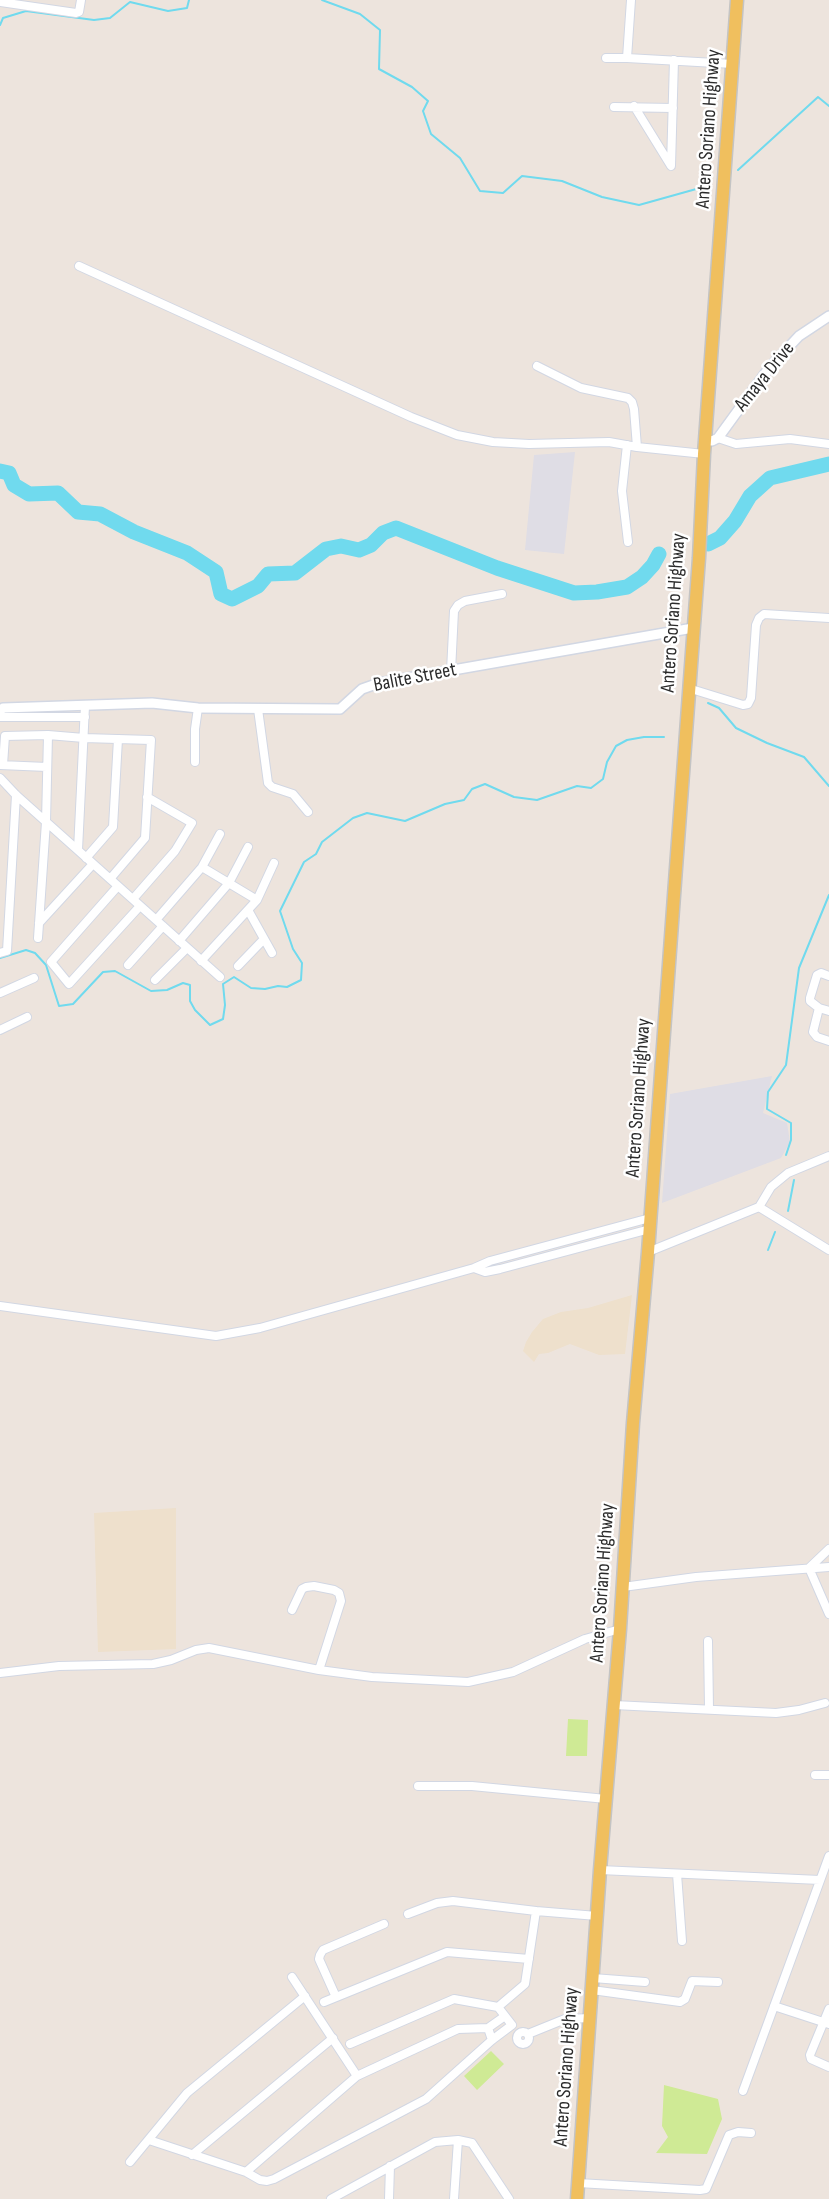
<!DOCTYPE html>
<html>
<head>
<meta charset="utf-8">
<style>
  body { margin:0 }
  canvas { display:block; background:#ede4dd }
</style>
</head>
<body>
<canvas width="829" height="2199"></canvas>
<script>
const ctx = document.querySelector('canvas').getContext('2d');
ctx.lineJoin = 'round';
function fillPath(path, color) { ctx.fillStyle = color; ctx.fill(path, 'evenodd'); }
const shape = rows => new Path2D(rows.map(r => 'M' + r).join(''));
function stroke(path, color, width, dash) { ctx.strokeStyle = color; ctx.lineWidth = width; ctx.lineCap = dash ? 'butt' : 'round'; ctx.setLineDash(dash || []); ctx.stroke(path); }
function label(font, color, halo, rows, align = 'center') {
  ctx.font = font + ' "Sofia Sans Condensed",sans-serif'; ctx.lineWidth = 5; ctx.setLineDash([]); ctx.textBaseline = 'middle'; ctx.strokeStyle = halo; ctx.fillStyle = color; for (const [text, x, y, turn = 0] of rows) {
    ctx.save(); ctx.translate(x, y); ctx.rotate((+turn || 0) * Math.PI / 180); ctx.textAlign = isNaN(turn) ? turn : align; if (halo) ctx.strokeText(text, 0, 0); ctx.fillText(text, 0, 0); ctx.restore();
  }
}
const industrial = shape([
  [575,452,564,554,525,550,534,455],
  [772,1076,763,1113,787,1123,790,1142,781,1158,662,1203,670,1094]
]);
const education = shape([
  [632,1295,625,1354,599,1355,570,1344,548,1353,539,1354,534,1362,523,1351,526,1342,532,1332,543,1319,561,1312,588,1308],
  [176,1508,176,1649,98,1652,94,1513]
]);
const pitch = shape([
  [568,1719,588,1720,587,1756,566,1756],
  [491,2051,504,2064,477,2090,464,2076],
  [664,2085,718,2099,722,2119,707,2154,656,2153,668,2137,662,2126]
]);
const stream = shape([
  [322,0,360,14,380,30,379,69,412,87,428,101,423,111,431,134,460,158,480,191,503,193,522,176,562,181,602,197,639,205,707,186],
  [0,25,3,18,26,11,94,20,110,18,130,2,168,11,187,8,189,0],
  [738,170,818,97,829,106],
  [708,703,719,708,736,728,767,743,804,757,829,786],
  [0,958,26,950,35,953,46,965,59,1006,73,1004,103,972,115,971,151,991,167,990,183,983,190,985,190,1001,195,1010,210,1025,223,1019,225,1005,223,984,234,977,251,988,265,989,278,986,287,987,301,980,302,963,293,949,280,911,304,862,316,854,322,842,353,818,367,813,405,821,445,804,464,800,472,789,485,784,514,797,537,800,577,786,591,788,603,779,607,762,616,746,627,740,644,737,664,737],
  [786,1155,791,1140,791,1123,767,1109,768,1092,786,1065,799,968,829,895],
  [788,1211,794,1180],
  [768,1250,775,1232]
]);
const river = shape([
  [0,471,9,473,14,485,29,494,58,493,78,512,100,514,134,532,187,553,216,572,221,594,232,599,258,586,268,574,295,573,326,549,341,546,359,550,371,545,383,533,396,528,497,568,574,593,597,592,627,587,642,577,653,565,659,554],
  [708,544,720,538,735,521,750,496,770,478,829,464]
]);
const minor = shape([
  [0,2,76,13,79,12,81,0],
  [606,58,627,58,733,64],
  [627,58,631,0],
  [634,106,671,166,674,60],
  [614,107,673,108],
  [79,266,411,417,457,435,493,442,529,444,609,442,637,447,704,454],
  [537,366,581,388,628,398,632,402,634,409,637,447],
  [718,438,736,444,790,439,829,444],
  [627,445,622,491,628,542],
  [451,671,454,611,458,605,465,601,502,594],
  [688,688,743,705,748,704,751,698,756,625,759,618,764,614,829,618],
  [258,709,268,783,272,787,293,794,308,812],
  [0,717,85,717],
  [195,762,195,729,198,708],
  [0,765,47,767],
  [3,765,5,736,48,735,84,738,151,740,145,838,110,879],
  [0,778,16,795,220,977],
  [78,850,85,706],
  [86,858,113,827,118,739],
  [202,867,257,900],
  [118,886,51,962,69,984,140,906],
  [133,899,175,851,192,823,147,797],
  [248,910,272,953],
  [156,920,202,867,220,834],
  [39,923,93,864],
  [38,938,46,822,48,735],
  [179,941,229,883,248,847],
  [0,953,7,951,16,795],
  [201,961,257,900,274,863],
  [128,965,163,926],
  [238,966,264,939],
  [829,976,821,973,817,975,810,998,810,1001,819,1008,829,1011],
  [155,980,187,948],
  [0,993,34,978],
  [819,1008,813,1032,817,1037,829,1041],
  [0,1030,27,1017],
  [759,1207,771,1187,788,1173,829,1156],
  [648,1252,759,1207,829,1250],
  [474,1268,485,1272,500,1269,650,1229],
  [0,1306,216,1336,260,1328,474,1268,490,1261,650,1218],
  [829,1549,809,1568,829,1614],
  [623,1587,696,1577,829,1567],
  [292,1610,302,1589,306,1587,314,1586,334,1590,339,1593,341,1601,319,1670],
  [708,1641,709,1709],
  [0,1673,59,1666,153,1664,171,1660,196,1650,209,1648,319,1670,372,1677,468,1682,513,1672,585,1639,620,1629],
  [614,1705,776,1713,799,1710,825,1703],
  [815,1775,829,1775],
  [418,1786,472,1786,606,1799],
  [600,1870,820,1880],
  [677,1874,682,1941],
  [408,1914,437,1903,453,1901,536,1911,597,1916],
  [292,1977,357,2076],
  [593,1978,645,1982],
  [592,1990,680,2002,685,1999,692,1981,718,1982],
  [336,1997,319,1959,320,1955,323,1950,384,1924],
  [324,2002,447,1952,529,1959],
  [774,2006,829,2024],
  [829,2009,810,2055,811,2059,829,2067],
  '517 2038a6 6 0 1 1 12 0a6 6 0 1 1-12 0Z',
  [528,2034,565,2019,591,2018],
  [492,2040,488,2028,505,2016],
  [350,2044,454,1999,498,2007],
  [743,2091,829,1856],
  [149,2140,246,2172,260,2180,267,2181,274,2179,426,2099,492,2040,512,2025,498,2007,525,1984,536,1911],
  [192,2155,333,2038],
  [130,2162,187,2093,305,1996],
  [246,2172,357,2076,458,2029,488,2028],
  [578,2183,700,2190,706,2189,729,2135,738,2132,751,2133],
  [331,2199,435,2142,458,2140,472,2143,509,2199],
  [389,2199,390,2166],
  [454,2199,458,2140]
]);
const tertiary = shape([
  [706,440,712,441,718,438,769,368,799,336,829,316],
  [0,711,3,708,152,703,198,708,340,709,362,689,379,683,693,628]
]);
const primary = shape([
  [577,2199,600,1870,620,1629,633,1423,648,1252,676,868,699,558,704,454,737,0]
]);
const streetNames = [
  ["Antero Soriano Highway",709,129,-86],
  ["Amaya Drive",765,377,-51],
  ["Antero Soriano Highway",674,613,-86],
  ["Balite Street",415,678,-11],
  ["Antero Soriano Highway",639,1098,-86],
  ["Antero Soriano Highway",603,1583,-86],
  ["Antero Soriano Highway",567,2067,-86]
];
fillPath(industrial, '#dfdde5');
fillPath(education, '#eee0cc');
fillPath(pitch, '#cfea95');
stroke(stream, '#70daee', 2);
stroke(river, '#70daee', 15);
stroke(minor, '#d2d7e3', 10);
stroke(tertiary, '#d2d7e3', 12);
stroke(primary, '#c4c4c4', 15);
stroke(minor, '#fff', 8);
stroke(tertiary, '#fff', 9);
stroke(primary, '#f0bf5e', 12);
label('20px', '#2b2b2b', '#fff', streetNames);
</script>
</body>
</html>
